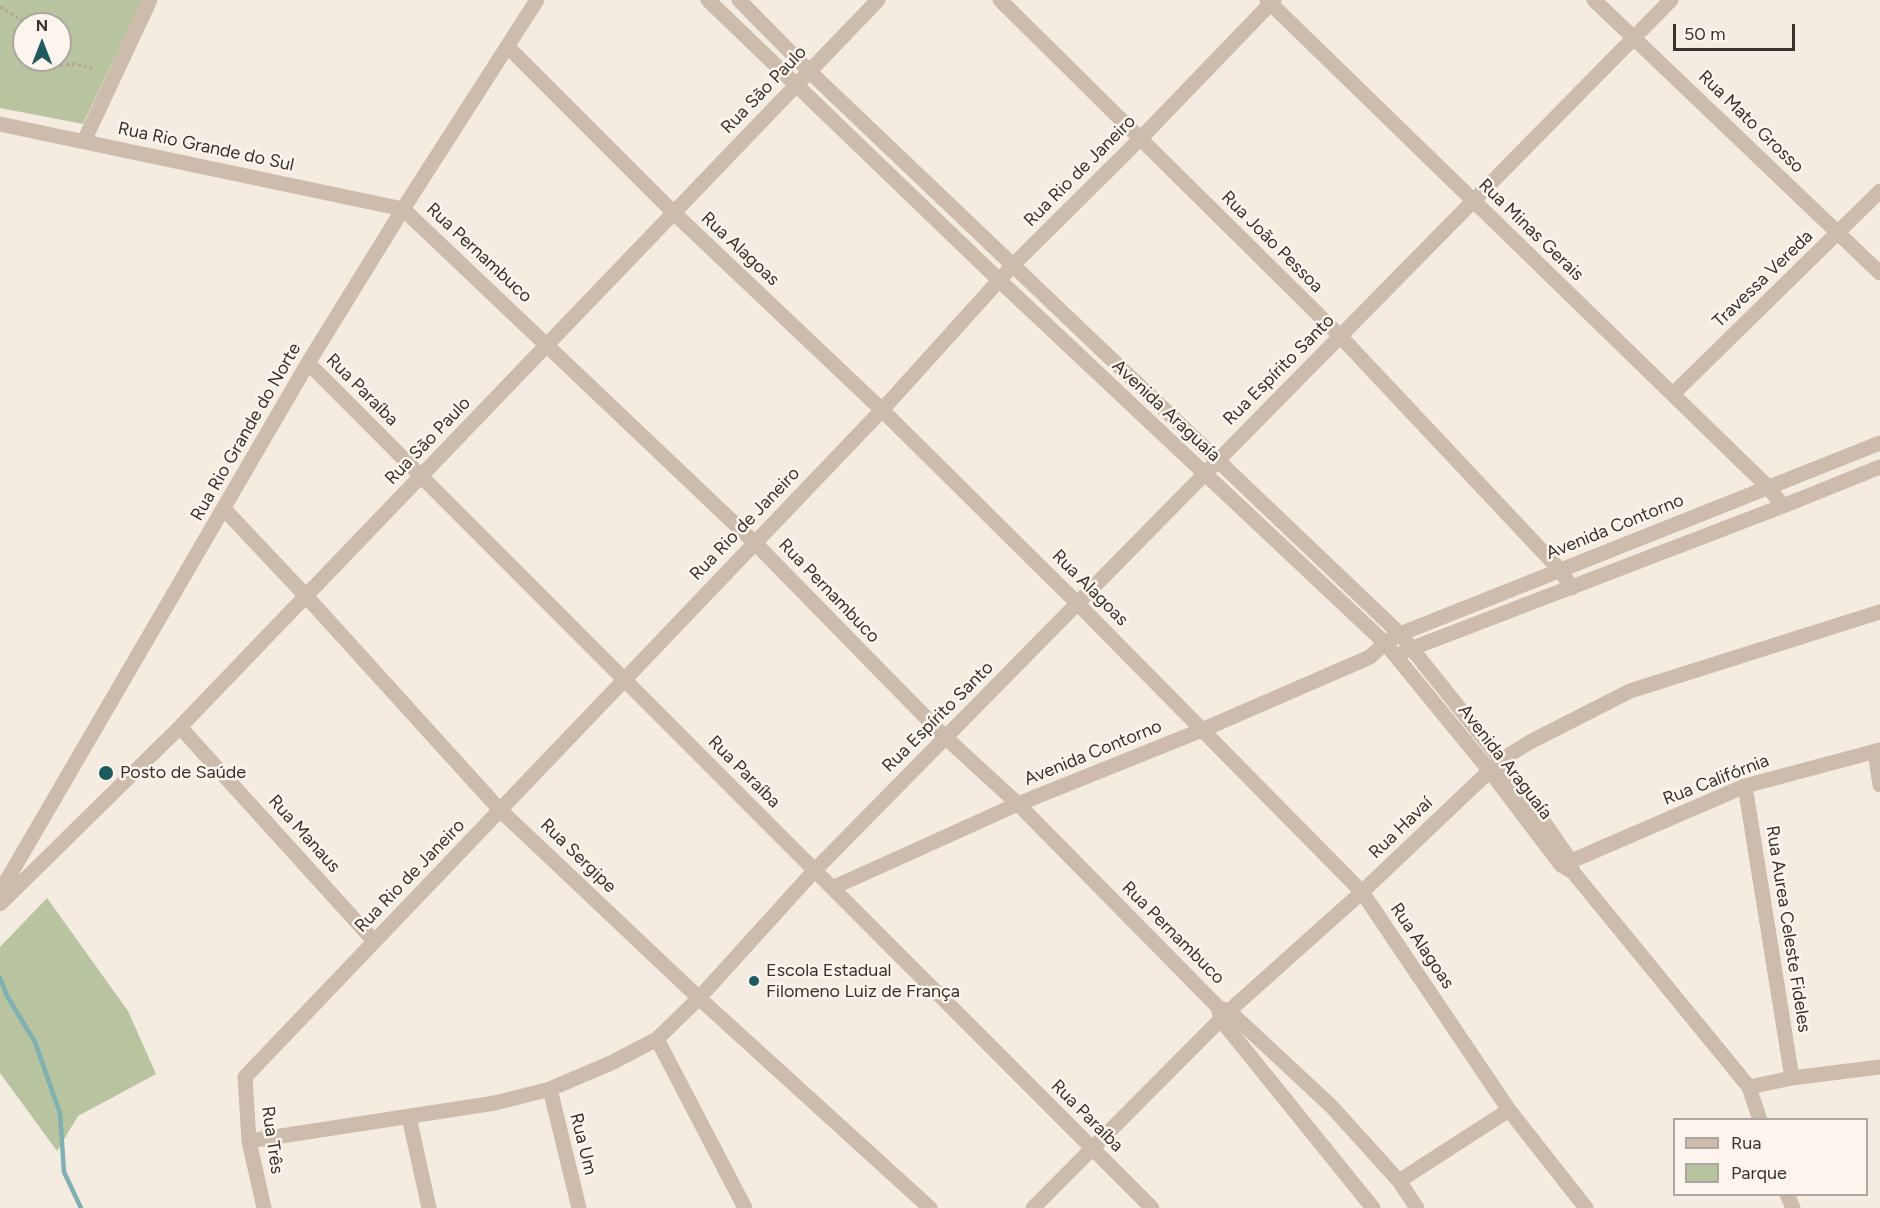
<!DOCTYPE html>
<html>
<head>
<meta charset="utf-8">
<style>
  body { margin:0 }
  #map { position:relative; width:1880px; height:1208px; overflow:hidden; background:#f4ebe1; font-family:Figtree,sans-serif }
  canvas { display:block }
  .legend { position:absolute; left:1673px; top:1118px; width:195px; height:78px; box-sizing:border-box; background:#fbf5ee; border:2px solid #aea6a0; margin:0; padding:8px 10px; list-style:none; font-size:18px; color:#3b302b }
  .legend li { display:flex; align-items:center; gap:12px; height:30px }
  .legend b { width:30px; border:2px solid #aea6a0 }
  .north { position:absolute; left:12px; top:12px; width:60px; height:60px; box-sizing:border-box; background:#fbf5ee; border:2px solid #aea6a0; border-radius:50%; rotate:0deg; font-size:16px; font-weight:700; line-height:24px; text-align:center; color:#3b302b }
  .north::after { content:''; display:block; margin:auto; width:21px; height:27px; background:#1f5a5e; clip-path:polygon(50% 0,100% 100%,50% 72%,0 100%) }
  .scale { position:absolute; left:1673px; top:24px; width:122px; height:27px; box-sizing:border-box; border:3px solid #3b302b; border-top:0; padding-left:8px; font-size:18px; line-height:21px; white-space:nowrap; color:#3b302b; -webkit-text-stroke:4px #fbf5ee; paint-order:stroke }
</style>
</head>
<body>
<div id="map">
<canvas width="1880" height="1208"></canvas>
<ul class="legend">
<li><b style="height:8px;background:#cdbbac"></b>Rua</li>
<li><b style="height:16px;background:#b8c4a0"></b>Parque</li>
</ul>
<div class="north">N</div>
<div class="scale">50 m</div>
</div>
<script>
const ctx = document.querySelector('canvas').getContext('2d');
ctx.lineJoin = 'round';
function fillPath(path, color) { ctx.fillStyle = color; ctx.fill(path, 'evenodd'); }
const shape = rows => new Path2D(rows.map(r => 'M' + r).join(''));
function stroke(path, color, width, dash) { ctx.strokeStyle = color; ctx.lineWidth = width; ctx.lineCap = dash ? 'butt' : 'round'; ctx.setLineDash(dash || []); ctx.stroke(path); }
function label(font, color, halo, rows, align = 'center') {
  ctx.font = font + ' Figtree,sans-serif'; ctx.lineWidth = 5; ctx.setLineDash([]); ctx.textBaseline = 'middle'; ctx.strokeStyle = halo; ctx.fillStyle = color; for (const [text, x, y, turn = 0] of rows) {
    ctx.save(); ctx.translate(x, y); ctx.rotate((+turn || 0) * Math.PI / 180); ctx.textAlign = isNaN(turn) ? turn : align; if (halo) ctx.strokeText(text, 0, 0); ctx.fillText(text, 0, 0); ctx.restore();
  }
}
const green = shape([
  [0,0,142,0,83,124,0,108],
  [24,24,60,24,60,60,24,60],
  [47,898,128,1011,156,1074,78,1116,57,1151,0,1073,0,947]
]);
const stream = shape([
  [0,978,7,996,35,1042,60,1113,64,1172,81,1208]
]);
const path = shape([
  [0,7,28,24],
  [48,60,48,66,74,64,90,68,94,71]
]);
const minor = shape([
  [708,0,1000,281,1385,643,1489,770,1561,865,1573,872,1749,1087,1760,1120],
  [739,0,809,71,1400,634,1501,760,1570,860,1573,872],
  [1000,0,1340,336,1560,570,1572,588],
  [1267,0,1768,487,1783,506],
  [1594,0,1880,273],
  [507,46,674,213,882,410,1077,603,1362,892,1509,1110,1586,1208],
  [0,124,403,209,755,543,945,737,1018,804,1219,1008,1229,1011,1331,1106,1399,1181,1417,1208],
  [84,141,150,0],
  [308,363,1152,1208],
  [1673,394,1880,191],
  [224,509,306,596,500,810,699,998,930,1208],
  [1405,651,1783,506,1880,467],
  [180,727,374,941],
  [1875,751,1880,785],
  [1745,786,1792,1078],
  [1562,865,1745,786,1880,750],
  [832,888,1018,804,1202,730,1370,657,1385,643,1400,634,1880,443],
  [0,892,308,363,403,209,537,0],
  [0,904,180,727,878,0],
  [1219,1011,1221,1020,1373,1208],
  [657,1039,745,1208],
  [1749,1087,1792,1078,1880,1067],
  [550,1089,579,1208],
  [409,1117,429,1208],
  [249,1141,495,1103,550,1089,611,1063,657,1039,699,998,815,870,1671,0],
  [1399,1181,1509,1110],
  [1787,1194,1793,1208],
  [264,1208,249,1141,245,1077,882,410,1012,266,1140,139,1274,0],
  [1033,1208,1229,1011,1362,892,1501,760,1530,742,1630,691,1880,612]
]);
const markers = [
  [106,773,8,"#1f5a5e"],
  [754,981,6,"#1f5a5e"]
];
const streetNames = [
  ["Rua São Paulo",764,90,-46],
  ["Rua Mato Grosso",1751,122,44],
  ["Rua Rio Grande do Sul",206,147,12],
  ["Rua Rio de Janeiro",1080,171,-45],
  ["Rua Minas Gerais",1531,230,44],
  ["Rua João Pessoa",1272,242,45],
  ["Rua Alagoas",740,249,43],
  ["Rua Pernambuco",479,253,43],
  ["Travessa Vereda",1763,279,-44],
  ["Rua Espírito Santo",1279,370,-45],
  ["Rua Paraíba",362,390,45],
  ["Avenida Araguaía",1166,411,43],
  ["Rua Rio Grande do Norte",246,432,-60],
  ["Rua São Paulo",428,441,-46],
  ["Rua Rio de Janeiro",745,524,-46],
  ["Avenida Contorno",1615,527,-22],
  ["Rua Alagoas",1090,588,45],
  ["Rua Pernambuco",829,591,46],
  ["Rua Espírito Santo",938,717,-45],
  ["Avenida Contorno",1093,753,-22],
  ["Avenida Araguaía",1505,762,52],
  ["Rua Paraíba",744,772,45],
  ["Rua Califórnia",1716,780,-21],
  ["Rua Havaí",1401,828,-44],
  ["Rua Manaus",304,834,48],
  ["Rua Sergipe",578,856,44],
  ["Rua Rio de Janeiro",410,876,-46],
  ["Rua Aurea Celeste Fideles",1788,929,81],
  ["Rua Pernambuco",1173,933,45],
  ["Rua Alagoas",1422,946,56],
  ["Rua Paraíba",1087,1116,45],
  ["Rua Três",272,1140,82],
  ["Rua Um",583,1144,76]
];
const poiNames = [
  ["Posto de Saúde",120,773],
  ["Escola Estadual",766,971],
  ["Filomeno Luiz de França",766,992]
];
fillPath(green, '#b8c4a0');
stroke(stream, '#7fb0b2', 4.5);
stroke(path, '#b9a596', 3, [3, 3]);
stroke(minor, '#cdbbac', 15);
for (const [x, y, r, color] of markers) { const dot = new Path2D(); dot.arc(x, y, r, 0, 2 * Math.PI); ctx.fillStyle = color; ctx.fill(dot); stroke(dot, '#fbf5ee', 2); }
label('18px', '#3b302b', '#fbf5ee', streetNames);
label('18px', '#3b302b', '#fbf5ee', poiNames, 'left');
</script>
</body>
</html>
